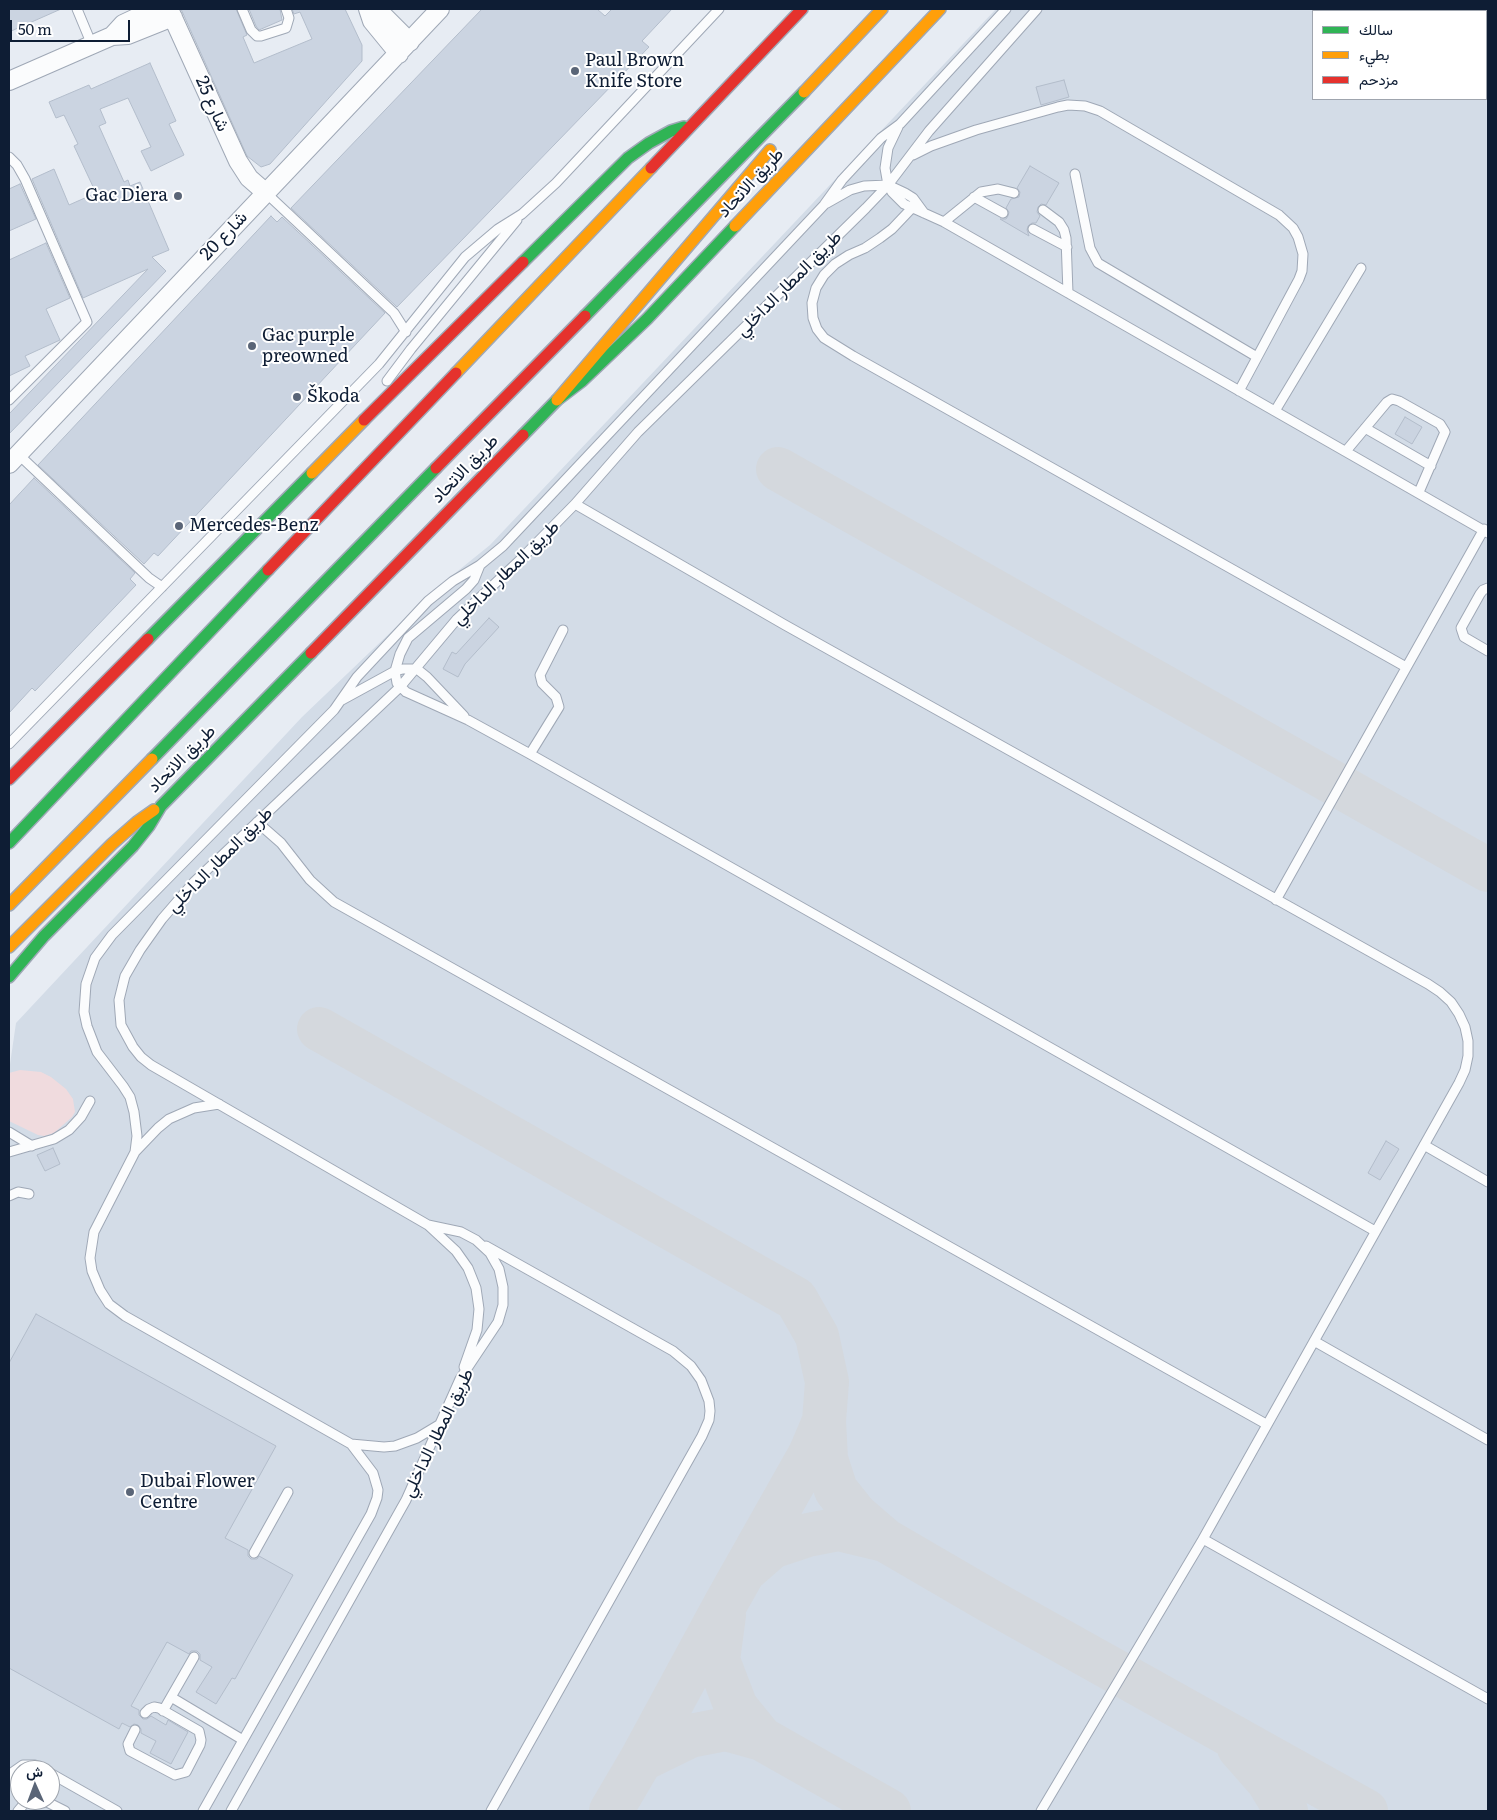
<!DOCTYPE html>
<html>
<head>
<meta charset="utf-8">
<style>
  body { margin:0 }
  #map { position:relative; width:1497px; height:1820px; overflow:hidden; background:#e7ecf3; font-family:Literata,Vazirmatn,serif }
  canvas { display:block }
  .frame { position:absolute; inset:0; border:10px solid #0e1d34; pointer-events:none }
  .legend { position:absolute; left:1312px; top:10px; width:175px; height:90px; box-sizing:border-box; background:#fff; border:1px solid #9fa5ae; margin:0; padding:6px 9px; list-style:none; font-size:15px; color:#0e1d34 }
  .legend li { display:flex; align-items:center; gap:10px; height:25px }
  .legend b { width:25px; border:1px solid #9fa5ae }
  .north { position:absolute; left:10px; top:1760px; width:50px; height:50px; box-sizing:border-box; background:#fff; border:1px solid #9fa5ae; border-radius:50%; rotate:358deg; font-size:14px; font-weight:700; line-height:20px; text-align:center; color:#0e1d34 }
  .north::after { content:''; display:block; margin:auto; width:18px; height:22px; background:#5a6577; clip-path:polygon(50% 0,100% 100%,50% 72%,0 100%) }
  .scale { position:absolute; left:10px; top:20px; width:120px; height:22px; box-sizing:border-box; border:2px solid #0e1d34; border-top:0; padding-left:6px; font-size:15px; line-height:18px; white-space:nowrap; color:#0e1d34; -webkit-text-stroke:4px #fff; paint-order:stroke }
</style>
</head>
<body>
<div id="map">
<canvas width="1497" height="1820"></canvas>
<div class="frame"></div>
<ul class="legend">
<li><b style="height:6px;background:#30b455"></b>سالك</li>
<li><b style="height:6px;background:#ff9f0a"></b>بطيء</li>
<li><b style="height:6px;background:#e5322d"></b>مزدحم</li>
</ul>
<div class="north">ش</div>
<div class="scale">50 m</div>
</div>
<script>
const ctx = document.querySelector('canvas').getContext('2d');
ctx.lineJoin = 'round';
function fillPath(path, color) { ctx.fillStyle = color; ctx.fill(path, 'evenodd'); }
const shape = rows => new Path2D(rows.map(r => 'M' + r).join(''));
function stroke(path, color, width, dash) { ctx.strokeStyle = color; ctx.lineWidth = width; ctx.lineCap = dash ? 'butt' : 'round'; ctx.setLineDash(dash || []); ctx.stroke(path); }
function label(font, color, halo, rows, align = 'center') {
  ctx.font = font + ' Literata,Vazirmatn,serif'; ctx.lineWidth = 4; ctx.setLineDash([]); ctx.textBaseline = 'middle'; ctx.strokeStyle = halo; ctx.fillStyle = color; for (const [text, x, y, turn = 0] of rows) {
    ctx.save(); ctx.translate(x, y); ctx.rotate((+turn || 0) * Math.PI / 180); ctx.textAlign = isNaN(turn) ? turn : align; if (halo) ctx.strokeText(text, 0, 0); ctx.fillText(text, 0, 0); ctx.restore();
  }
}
const built = shape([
  [996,9,1488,9,1488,1811,9,1811,9,1071,16,1023,302,717,438,587,490,545],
  [1313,11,1486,11,1486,99,1313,99],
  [20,1770,50,1770,50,1800,20,1800]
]);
const green = shape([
  [20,1070,41,1072,51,1077,66,1089,73,1099,75,1112,72,1117,54,1133,44,1136,38,1135,9,1121,9,1073]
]);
const taxiway = shape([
  [778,469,1488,870],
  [319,1029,796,1299,817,1336,827,1382,824,1421,826,1459,836,1490,856,1515,885,1540,988,1600,1366,1811],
  [748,1568,772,1547,808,1535,839,1529,885,1540],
  [724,1615,718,1660,736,1707,762,1739,889,1811],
  [1239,1748,1268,1781,1286,1811],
  [641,1760,690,1736,726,1729,762,1739],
  [611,1811,641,1760,726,1603,810,1454,824,1421]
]);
const building = shape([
  [9,9,61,9,9,32,9,9],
  [181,9,236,9,247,35,243,37,254,63,312,39,300,12,294,14,292,9,345,9,362,45,362,61,270,164,261,167,247,156,181,9],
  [249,9,280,9,282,20,259,30,256,26,249,9],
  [482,9,597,9,605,16,612,9,672,9,642,41,649,47,397,307,291,208,482,9],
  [150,63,176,121,169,124,184,155,151,171,141,151,151,147,128,98,100,109,106,123,99,126,124,182,128,180,130,186,140,182,169,250,152,257,166,271,9,434,9,414,148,269,83,298,32,179,54,169,69,205,96,193,74,146,78,144,64,115,56,118,49,102,89,85,91,89,150,63],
  [1064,80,1069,97,1041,105,1036,87,1064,80],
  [1030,166,1059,183,1046,205,1041,204,1038,207,1037,212,1040,216,1036,223,1032,223,1028,226,1027,230,1029,236,1000,219,1006,219,1008,216,1009,212,1006,208,1011,199,1019,197,1020,192,1017,188,1030,166],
  [20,184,36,219,9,231,9,189,20,184],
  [271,216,277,222,282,217,385,313,158,556,154,553,144,564,38,465,271,216],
  [46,243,70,298,46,309,60,340,25,356,30,366,9,376,9,260,46,243],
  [1405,417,1422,427,1412,444,1395,434,1405,417],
  [34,478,135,573,130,579,136,585,35,691,32,688,9,713,9,505,34,478],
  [489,618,499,627,465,664,458,677,443,669,452,652,456,654,489,618],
  [1386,1141,1399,1149,1380,1180,1368,1173,1386,1141],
  [53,1148,60,1164,45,1171,37,1155,53,1148],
  [36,1314,276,1446,225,1538,248,1550,248,1556,251,1559,257,1559,259,1556,293,1575,235,1679,232,1678,216,1704,196,1692,212,1667,200,1660,200,1654,197,1651,191,1651,189,1654,167,1642,131,1706,139,1710,139,1715,143,1719,147,1719,151,1716,166,1725,168,1720,188,1732,171,1764,150,1753,156,1741,141,1733,141,1729,138,1725,134,1724,130,1727,122,1723,119,1729,9,1668,9,1363,36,1314]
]);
const lane = shape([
  [77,9,92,45],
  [242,9,251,30,257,36,261,36,286,28,289,18,286,9],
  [898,127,888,148,885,168,888,185,892,192,904,204,944,222,1488,533],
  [913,155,931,146,976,130,1058,107,1068,105,1085,106,1100,111,1279,215,1293,228,1298,237,1303,254,1302,271,1299,279,1239,391],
  [9,157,17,165,25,179,87,322,9,400],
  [1075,174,1090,248,1098,263,1257,357],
  [265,192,394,313,406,332],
  [974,197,1003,213],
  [827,203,850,190,864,186,888,185,905,193,913,198,924,213],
  [911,209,892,229,880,238,865,248,849,255,835,264,824,275,816,288,812,303,813,318,817,329,824,338,853,356,1406,667],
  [1043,210,1059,222,1064,230,1066,238,1068,293],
  [944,222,981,192,998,189,1014,193],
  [1033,229,1067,247],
  [387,381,411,349,517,220],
  [1275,411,1361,268],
  [1365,428,1431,466],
  [1346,451,1387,402,1392,399,1399,401,1440,424,1445,432,1419,492],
  [18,454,149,578,162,587],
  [575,504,785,625,1428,984,1440,992,1451,1002,1459,1014,1465,1027,1468,1041,1468,1056,1465,1070,1459,1083,1203,1539,1041,1811],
  [480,565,474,580,466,589,408,638,400,654,395,671,397,683,406,692,468,720,530,754,1375,1231],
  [1488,588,1483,590,1480,594,1461,628,1464,637,1488,651],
  [342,700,395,671,403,669,417,669,427,677,464,716],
  [9,744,379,364,465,257,498,229,522,214,556,183,719,9],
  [530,754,559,707,556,697,542,683,540,675,563,630],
  [257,822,281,843,310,880,334,902,1266,1424],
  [1276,900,1484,529],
  [9,1132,32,1146],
  [1424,1145,1488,1182],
  [9,1152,54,1139,69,1130,81,1117,90,1101],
  [135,1152,158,1128,169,1119,194,1108,219,1104],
  [9,1196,18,1192,29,1194],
  [428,1225,456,1251,468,1268,476,1288,479,1309,477,1330,464,1367],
  [486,1246,673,1351,691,1366,701,1380,709,1401,710,1411,709,1420,702,1436,491,1811],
  [1314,1341,1488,1440],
  [351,1444,384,1447,395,1446,417,1438,442,1423],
  [1203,1539,1488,1699],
  [254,1553,288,1492],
  [171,1697,243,1740],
  [163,1711,194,1657],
  [135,1730,128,1744,130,1751,175,1775,186,1772,200,1745,201,1740,199,1731,159,1708,154,1707,149,1709,145,1713],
  [50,1773,117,1811],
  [9,1780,13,1772,23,1765,35,1765,44,1770],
  [43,1800,65,1811],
  [18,1811,24,1804,35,1800],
  [203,1811,371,1514,377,1498,378,1490,373,1473,351,1444,125,1316,109,1304,100,1290,92,1271,90,1258,94,1232,135,1152,137,1136,134,1112,130,1097,123,1086,97,1052,87,1026,84,1012,86,984,95,958,112,935,334,710,357,677,428,601,453,581,480,565,503,546,824,205,842,180,881,138,900,124,1006,9],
  [231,1811,406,1500,460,1379,498,1322,503,1305,503,1287,499,1269,490,1253,476,1240,461,1232,428,1225,151,1065,141,1057,133,1047,121,1025,119,1000,125,976,140,950,162,919,194,882,400,687,457,619,520,560,575,504,638,432,866,208,888,185,929,131,1037,9]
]);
const street = shape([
  [169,9,238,161,249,178,265,192],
  [368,9,372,21,399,54],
  [377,9,410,42],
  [112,36,123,24,155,9],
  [9,81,112,36,128,35,173,17],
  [9,464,440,9]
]);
const fast = shape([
  [523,262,628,158,649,143,671,131,684,127],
  [585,316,804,92],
  [523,435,557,400,582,381,647,319,735,226],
  [148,639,312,473],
  [152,759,436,468],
  [9,843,268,570],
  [9,977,44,936,133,846,149,826,161,806,311,653]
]);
const slow = shape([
  [804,92,882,9],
  [735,226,940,9],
  [456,373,651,168],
  [557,400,770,150],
  [312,473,364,420],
  [9,905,152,759],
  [9,947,112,844,137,822,154,810]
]);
const jam = shape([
  [651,168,802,9],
  [364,420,523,262],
  [436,468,585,316],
  [268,570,456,373],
  [311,653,523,435],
  [9,779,148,639]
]);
const markers = [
  [575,71,5,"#5a6577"],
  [178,196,5,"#5a6577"],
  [252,346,5,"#5a6577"],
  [297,397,5,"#5a6577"],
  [179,526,5,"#5a6577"],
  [130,1492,5,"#5a6577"]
];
const poiNames = [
  ["Paul Brown",585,61],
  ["Knife Store",585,82],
  ["Gac Diera",168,196,"right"],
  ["Gac purple",262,336],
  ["preowned",262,357],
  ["Škoda",307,397],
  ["Mercedes-Benz",189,526],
  ["Dubai Flower",140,1482],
  ["Centre",140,1503]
];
const streetNames = [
  ["شارع 25",212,104,66],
  ["طريق الاتحاد",751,183,-47],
  ["شارع 20",224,236,-47],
  ["طريق المطار الداخلي",789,284,-45],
  ["طريق الاتحاد",465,469,-46],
  ["طريق المطار الداخلي",506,573,-44],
  ["طريق الاتحاد",182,759,-45],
  ["طريق المطار الداخلي",220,860,-45],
  ["طريق المطار الداخلي",438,1433,-64]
];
fillPath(built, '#d3dce7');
fillPath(green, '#f0dbde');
stroke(taxiway, '#d4d8dd', 44);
fillPath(building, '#cbd4e1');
stroke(building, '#b3bdcb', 1);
stroke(lane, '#9fa8b6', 11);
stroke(street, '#9fa8b6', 20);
stroke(fast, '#9fa8b6', 14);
stroke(slow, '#9fa8b6', 14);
stroke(jam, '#9fa8b6', 14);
stroke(lane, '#fbfcfd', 9);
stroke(street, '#fbfcfd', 18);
stroke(fast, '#30b455', 11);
stroke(slow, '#ff9f0a', 11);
stroke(jam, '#e5322d', 11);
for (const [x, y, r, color] of markers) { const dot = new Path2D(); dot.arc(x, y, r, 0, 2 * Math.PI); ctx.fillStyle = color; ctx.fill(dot); stroke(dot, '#fff', 2); }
label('18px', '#0e1d34', '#fff', poiNames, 'left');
label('18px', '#0e1d34', '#fff', streetNames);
</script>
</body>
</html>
